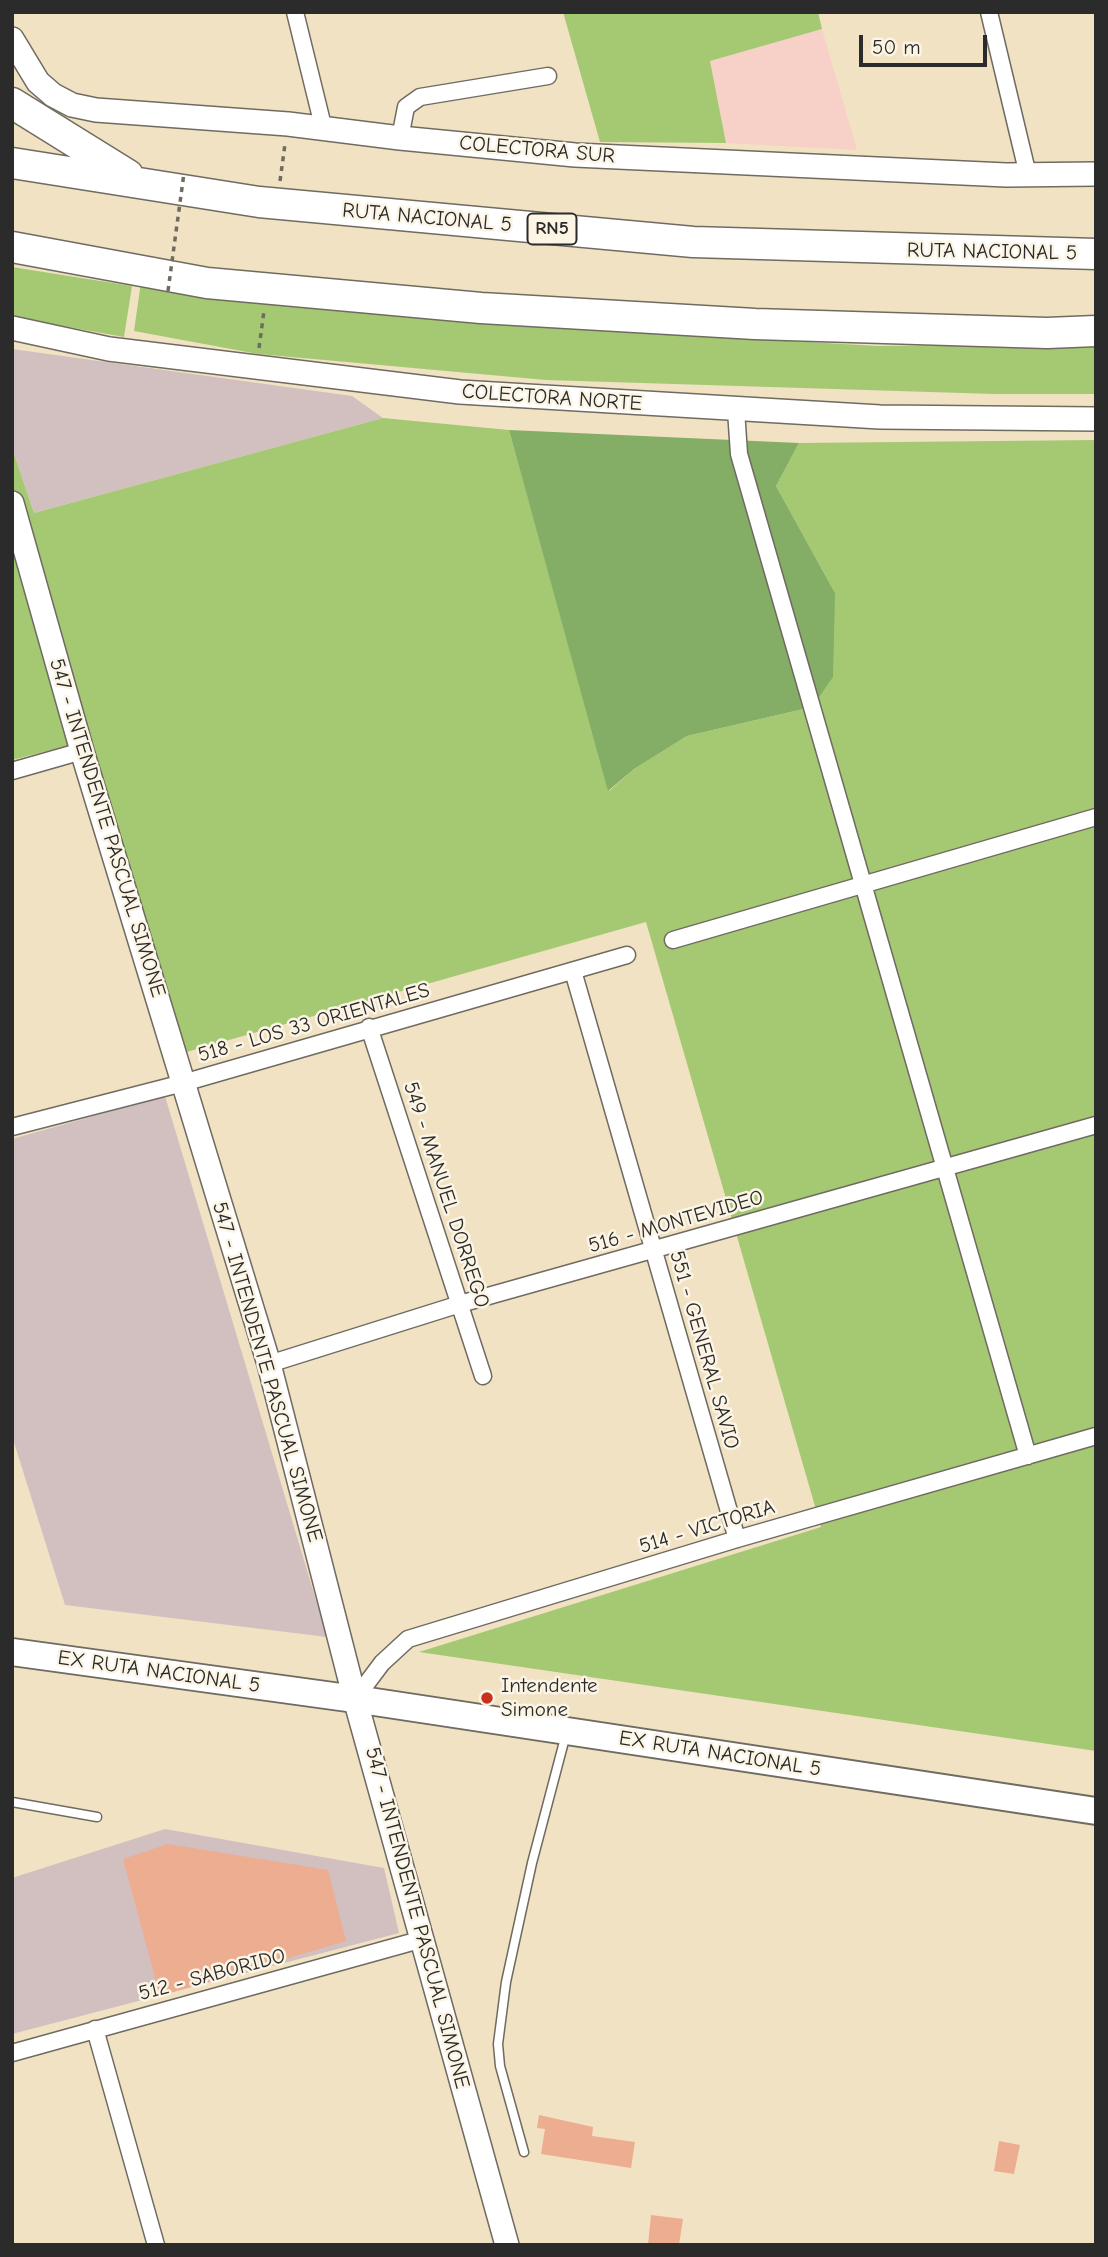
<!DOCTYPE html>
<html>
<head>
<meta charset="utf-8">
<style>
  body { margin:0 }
  #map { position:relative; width:1108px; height:2257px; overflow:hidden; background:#f1e2c4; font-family:"Comic Neue",sans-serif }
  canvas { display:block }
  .frame { position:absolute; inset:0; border:14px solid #2b2b2b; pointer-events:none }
  .scale { position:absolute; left:859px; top:35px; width:128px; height:32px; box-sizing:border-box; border:4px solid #2b2b2b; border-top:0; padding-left:9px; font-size:21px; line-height:24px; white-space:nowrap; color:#2b2b2b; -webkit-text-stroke:5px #fcf5e5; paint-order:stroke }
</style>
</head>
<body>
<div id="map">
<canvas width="1108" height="2257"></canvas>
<div class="frame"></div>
<div class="scale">50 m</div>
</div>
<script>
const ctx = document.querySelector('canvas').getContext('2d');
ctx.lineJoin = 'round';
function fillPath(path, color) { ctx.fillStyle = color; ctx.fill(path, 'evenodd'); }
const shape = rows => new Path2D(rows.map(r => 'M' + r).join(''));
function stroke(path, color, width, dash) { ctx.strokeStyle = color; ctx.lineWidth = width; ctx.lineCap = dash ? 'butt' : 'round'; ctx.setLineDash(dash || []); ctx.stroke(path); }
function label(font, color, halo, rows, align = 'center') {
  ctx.font = font + ' "Comic Neue",sans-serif'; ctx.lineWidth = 5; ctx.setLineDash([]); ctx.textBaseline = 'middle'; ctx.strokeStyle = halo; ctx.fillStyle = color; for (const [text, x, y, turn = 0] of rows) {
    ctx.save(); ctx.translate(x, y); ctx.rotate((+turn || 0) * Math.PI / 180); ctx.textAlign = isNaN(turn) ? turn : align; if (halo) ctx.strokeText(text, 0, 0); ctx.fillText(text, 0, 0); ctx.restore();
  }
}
const built = shape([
  [822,29,857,150,726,143,710,61]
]);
const industrial = shape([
  [12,349,352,396,383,418,34,513,12,448],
  [165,1096,327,1637,65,1605,12,1436,12,1139],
  [165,1829,384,1868,399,1933,12,2034,12,1878]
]);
const green = shape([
  [563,12,818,12,822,29,710,61,726,143,600,142],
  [12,267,132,286,124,337,12,317],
  [141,282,274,302,529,326,878,346,1096,344,1096,394,994,394,546,380,258,354,134,331],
  [383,418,509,430,609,791,634,769,687,736,812,707,835,593,776,486,799,443,1096,440,1096,1751,419,1652,821,1527,646,922,183,1053,90,740,12,760,12,448,34,513]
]);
const forest = shape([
  [509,430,799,443,776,486,835,593,833,677,812,707,687,736,634,769,608,791]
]);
const building = shape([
  [168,1844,328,1870,346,1941,160,1996,123,1859],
  [539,2115,593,2127,592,2136,635,2142,631,2168,541,2154,545,2129,537,2128],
  [999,2141,1020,2145,1014,2174,994,2171],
  [651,2215,683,2219,679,2245,648,2245]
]);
const path = shape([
  [280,181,285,144],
  [259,348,264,311]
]);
const lane = shape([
  [12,1802,97,1817],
  [524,2152,500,2066,498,2044,506,1982,532,1863,566,1734]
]);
const street = shape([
  [295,12,324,130],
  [989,12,1028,175],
  [400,138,406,107,420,97,548,76],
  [736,410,739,454,1028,1456],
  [12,771,82,751],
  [673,940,1096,817],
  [573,971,737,1539],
  [369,1027,483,1376],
  [12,1127,183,1083,627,955],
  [269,1364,460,1304,1096,1125],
  [355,1699,382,1663,408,1639,737,1539,1096,1436],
  [95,2029,156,2245],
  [12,2053,423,1939]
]);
const secondary = shape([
  [12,39,38,82,53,95,72,105,96,110,288,124,400,138,575,155,1006,175,1096,174],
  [12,328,109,349,460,392,880,417,1096,419],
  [12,503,82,751,269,1364,355,1699,507,2245]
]);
const primary = shape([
  [12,1652,355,1699,1096,1811]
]);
const highway = shape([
  [12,103,128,175],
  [12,163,259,202,693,242,1096,254],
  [12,247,207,283,481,308,755,324,1047,333,1096,331]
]);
const pathBridge = shape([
  [168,291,184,173]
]);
const markers = [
  [487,1698,7,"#c8321e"]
];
const shields = [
  [552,229,49]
];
const shieldNames = [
  ["RN5",552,229]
];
const streetNames = [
  ["COLECTORA SUR",537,150,5],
  ["RUTA NACIONAL 5",427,218,5],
  ["RUTA NACIONAL 5",992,252,1],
  ["COLECTORA NORTE",552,398,4],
  ["547 - INTENDENTE PASCUAL SIMONE",107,828,73],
  ["518 - LOS 33 ORIENTALES",314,1023,-16],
  ["549 - MANUEL DORREGO",446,1195,72],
  ["516 - MONTEVIDEO",676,1222,-16],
  ["551 - GENERAL SAVIO",704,1350,74],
  ["547 - INTENDENTE PASCUAL SIMONE",267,1372,74],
  ["514 - VICTORIA",707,1527,-17],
  ["EX RUTA NACIONAL 5",159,1672,8],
  ["EX RUTA NACIONAL 5",720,1754,9],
  ["547 - INTENDENTE PASCUAL SIMONE",417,1918,75],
  ["512 - SABORIDO",212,1975,-15]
];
const poiNames = [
  ["Intendente",501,1686],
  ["Simone",501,1710]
];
fillPath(built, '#f7d1c7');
fillPath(industrial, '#d2bfc0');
fillPath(green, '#a5c973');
fillPath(forest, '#84ad65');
fillPath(building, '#ecad90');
stroke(lane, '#706b61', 11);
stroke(street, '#706b61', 19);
stroke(secondary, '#706b61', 26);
stroke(primary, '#706b61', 30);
stroke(highway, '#706b61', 33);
stroke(path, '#706b61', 3.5, [5, 5]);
stroke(lane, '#fff', 8);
stroke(street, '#fff', 16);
stroke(secondary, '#fff', 23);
stroke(primary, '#fff', 26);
stroke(highway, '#fff', 30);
stroke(pathBridge, '#706b61', 3.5, [5, 5]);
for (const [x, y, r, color] of markers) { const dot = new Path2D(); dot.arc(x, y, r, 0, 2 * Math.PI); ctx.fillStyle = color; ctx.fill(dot); stroke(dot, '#fcf5e5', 2.5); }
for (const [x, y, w] of shields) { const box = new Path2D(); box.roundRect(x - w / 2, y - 15.5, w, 31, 5); ctx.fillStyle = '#fcf5e5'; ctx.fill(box); stroke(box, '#2b2b2b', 2); }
label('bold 19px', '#2b2b2b', null, shieldNames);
label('21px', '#2b2b2b', '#fcf5e5', streetNames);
label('21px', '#2b2b2b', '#fcf5e5', poiNames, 'left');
</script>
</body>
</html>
